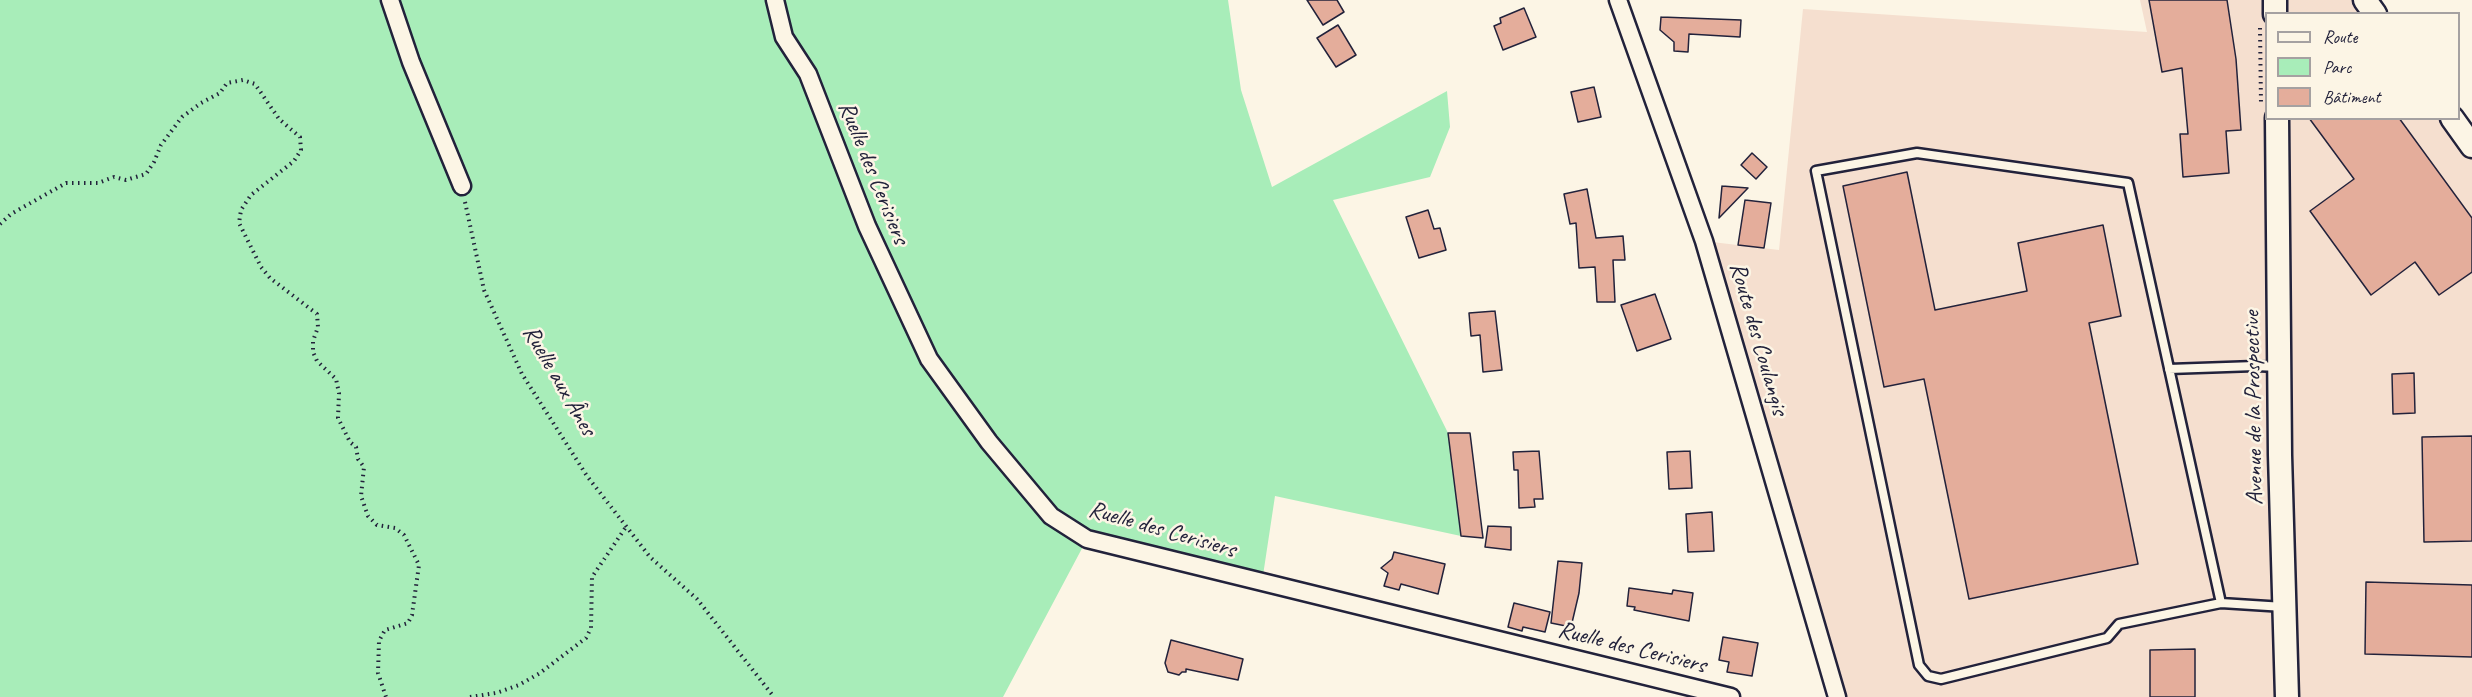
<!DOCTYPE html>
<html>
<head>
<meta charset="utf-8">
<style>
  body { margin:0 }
  #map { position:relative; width:2472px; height:697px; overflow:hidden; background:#fcf5e5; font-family:Caveat,sans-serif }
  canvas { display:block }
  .legend { position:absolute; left:2265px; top:12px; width:195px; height:108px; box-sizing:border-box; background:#fcf5e5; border:2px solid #a5a1a1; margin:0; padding:8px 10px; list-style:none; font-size:18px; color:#22223b }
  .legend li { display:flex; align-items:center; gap:12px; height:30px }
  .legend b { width:30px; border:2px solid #a5a1a1 }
</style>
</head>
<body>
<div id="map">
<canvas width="2472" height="697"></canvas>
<ul class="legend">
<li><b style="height:8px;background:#fcf5e5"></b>Route</li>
<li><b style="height:16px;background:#a8edb9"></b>Parc</li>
<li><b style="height:16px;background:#e4ad9b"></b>Bâtiment</li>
</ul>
</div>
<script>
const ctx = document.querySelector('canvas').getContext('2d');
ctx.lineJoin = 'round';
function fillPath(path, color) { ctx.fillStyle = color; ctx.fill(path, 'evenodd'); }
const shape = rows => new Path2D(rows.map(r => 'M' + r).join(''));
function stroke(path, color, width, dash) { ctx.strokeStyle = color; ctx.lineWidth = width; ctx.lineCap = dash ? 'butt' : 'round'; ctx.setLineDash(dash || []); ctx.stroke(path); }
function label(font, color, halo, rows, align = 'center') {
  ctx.font = font + ' Caveat,sans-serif'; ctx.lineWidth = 5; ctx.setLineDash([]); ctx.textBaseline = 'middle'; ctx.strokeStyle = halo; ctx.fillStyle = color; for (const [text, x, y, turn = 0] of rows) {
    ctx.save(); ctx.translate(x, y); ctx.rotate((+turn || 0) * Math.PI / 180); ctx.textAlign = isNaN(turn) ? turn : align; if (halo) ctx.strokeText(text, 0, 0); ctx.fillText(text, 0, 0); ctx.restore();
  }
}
const built = shape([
  [2140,0,2365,0,2375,13,2266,14,2266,118,2453,119,2472,144,2472,697,1837,697,1704,241,1779,250,1803,9,2147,32]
]);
const green = shape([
  [0,0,1228,0,1241,90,1272,187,1447,91,1450,127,1430,177,1333,200,1448,433,1461,536,1275,496,1262,582,1087,539,1003,697,0,697]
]);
const building = shape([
  [1307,0,1337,0,1344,12,1323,25,1307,0],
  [2149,0,2227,0,2236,59,2241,130,2226,131,2229,173,2183,177,2180,134,2188,134,2182,68,2162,72,2149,0],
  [1524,8,1536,37,1503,50,1494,26,1501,23,1500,18,1524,8],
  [1661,17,1741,20,1740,37,1689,34,1688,52,1674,51,1674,42,1660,30,1661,17],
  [1338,25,1356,55,1336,67,1317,38,1338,25],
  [1594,87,1601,117,1578,122,1571,92,1594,87],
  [2309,118,2399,118,2472,218,2472,272,2439,295,2415,262,2371,295,2310,211,2354,179,2309,118],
  [1752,153,1767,167,1756,179,1741,165,1752,153],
  [1907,172,1935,310,2027,291,2018,243,2103,225,2121,316,2089,323,2138,564,1969,599,1924,379,1884,387,1843,186,1907,172],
  [1722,186,1748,188,1719,218,1722,186],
  [1587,189,1596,238,1623,236,1625,260,1613,260,1615,302,1597,302,1595,267,1579,268,1576,223,1570,224,1564,194,1587,189],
  [1745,200,1771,203,1764,248,1738,245,1745,200],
  [1428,210,1434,229,1440,228,1446,250,1419,258,1406,217,1428,210],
  [1655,294,1671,339,1637,351,1621,305,1655,294],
  [1495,311,1502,370,1483,372,1480,335,1471,336,1469,313,1495,311],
  [2414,373,2415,413,2393,414,2392,374,2414,373],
  [1448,433,1470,433,1483,538,1461,536,1448,433],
  [2472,436,2472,541,2424,542,2422,437,2472,436],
  [1539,451,1543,499,1534,499,1535,507,1519,508,1518,470,1514,470,1513,452,1539,451],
  [1690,451,1692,488,1669,489,1667,452,1690,451],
  [1712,512,1714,551,1688,552,1686,514,1712,512],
  [1488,526,1511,527,1511,550,1485,547,1488,526],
  [1394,552,1445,564,1438,594,1401,584,1399,590,1384,586,1388,573,1381,568,1392,559,1394,552],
  [1558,561,1582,563,1579,593,1571,627,1551,623,1558,561],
  [2366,582,2472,585,2472,657,2365,654,2366,582],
  [1629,588,1672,594,1673,590,1693,593,1689,621,1634,610,1635,607,1627,606,1629,588],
  [1514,603,1550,612,1545,632,1523,627,1522,631,1508,627,1514,603],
  [1723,637,1758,643,1752,676,1727,672,1729,662,1719,660,1723,637],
  [1171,640,1243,659,1238,680,1186,669,1186,672,1182,672,1179,675,1168,672,1165,663,1171,640],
  [2195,649,2195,697,2150,697,2150,650,2195,649]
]);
const path = shape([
  [2260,28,2261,105],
  [465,202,484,290,522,374,587,476,650,557,697,599,774,697],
  [0,224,11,214,66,183,98,183,114,177,126,180,146,174,154,162,161,145,182,117,201,103,220,93,227,83,243,80,255,84,279,119,300,137,301,150,294,161,251,195,241,210,239,223,261,267,270,278,317,314,318,327,313,341,313,352,317,361,336,379,339,393,338,418,350,442,356,447,358,459,364,467,361,496,368,516,377,525,395,528,404,535,419,565,412,615,408,623,385,630,379,641,378,673,386,697],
  [470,697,496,693,519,685,540,673,586,638,591,628,592,577,626,527]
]);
const lane = shape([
  [2169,369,2255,366,2279,367],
  [2221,603,2128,183,1917,153,1816,171,1919,665,1928,676,1941,679,2107,638,2119,624,2221,603,2284,607]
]);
const street = shape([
  [390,0,411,62,462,186],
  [775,0,784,37,808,74,867,226,929,359,989,442,1051,516,1087,539,1731,697],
  [1618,0,1704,241,1837,697]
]);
const secondary = shape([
  [2275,0,2275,14],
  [2365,0,2375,14],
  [2277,118,2280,455,2287,697],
  [2452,118,2472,146]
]);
const streetNames = [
  ["Ruelle des Cerisiers",873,173,68],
  ["Route des Coulangis",1758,339,74],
  ["Ruelle aux Ânes",559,381,60],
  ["Avenue de la Prospective",2254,408,-91],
  ["Ruelle des Cerisiers",1162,530,16],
  ["Ruelle des Cerisiers",1632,648,14]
];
fillPath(built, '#f5dfcf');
fillPath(green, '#a8edb9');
fillPath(building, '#e4ad9b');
stroke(building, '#22223b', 1.5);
stroke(lane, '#22223b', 13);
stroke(street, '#22223b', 21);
stroke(secondary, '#22223b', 27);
stroke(path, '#22223b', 4, [1.5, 4.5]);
stroke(lane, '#fcf5e5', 8);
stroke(street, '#fcf5e5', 16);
stroke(secondary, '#fcf5e5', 22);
label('24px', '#22223b', '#fcf5e5', streetNames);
</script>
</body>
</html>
